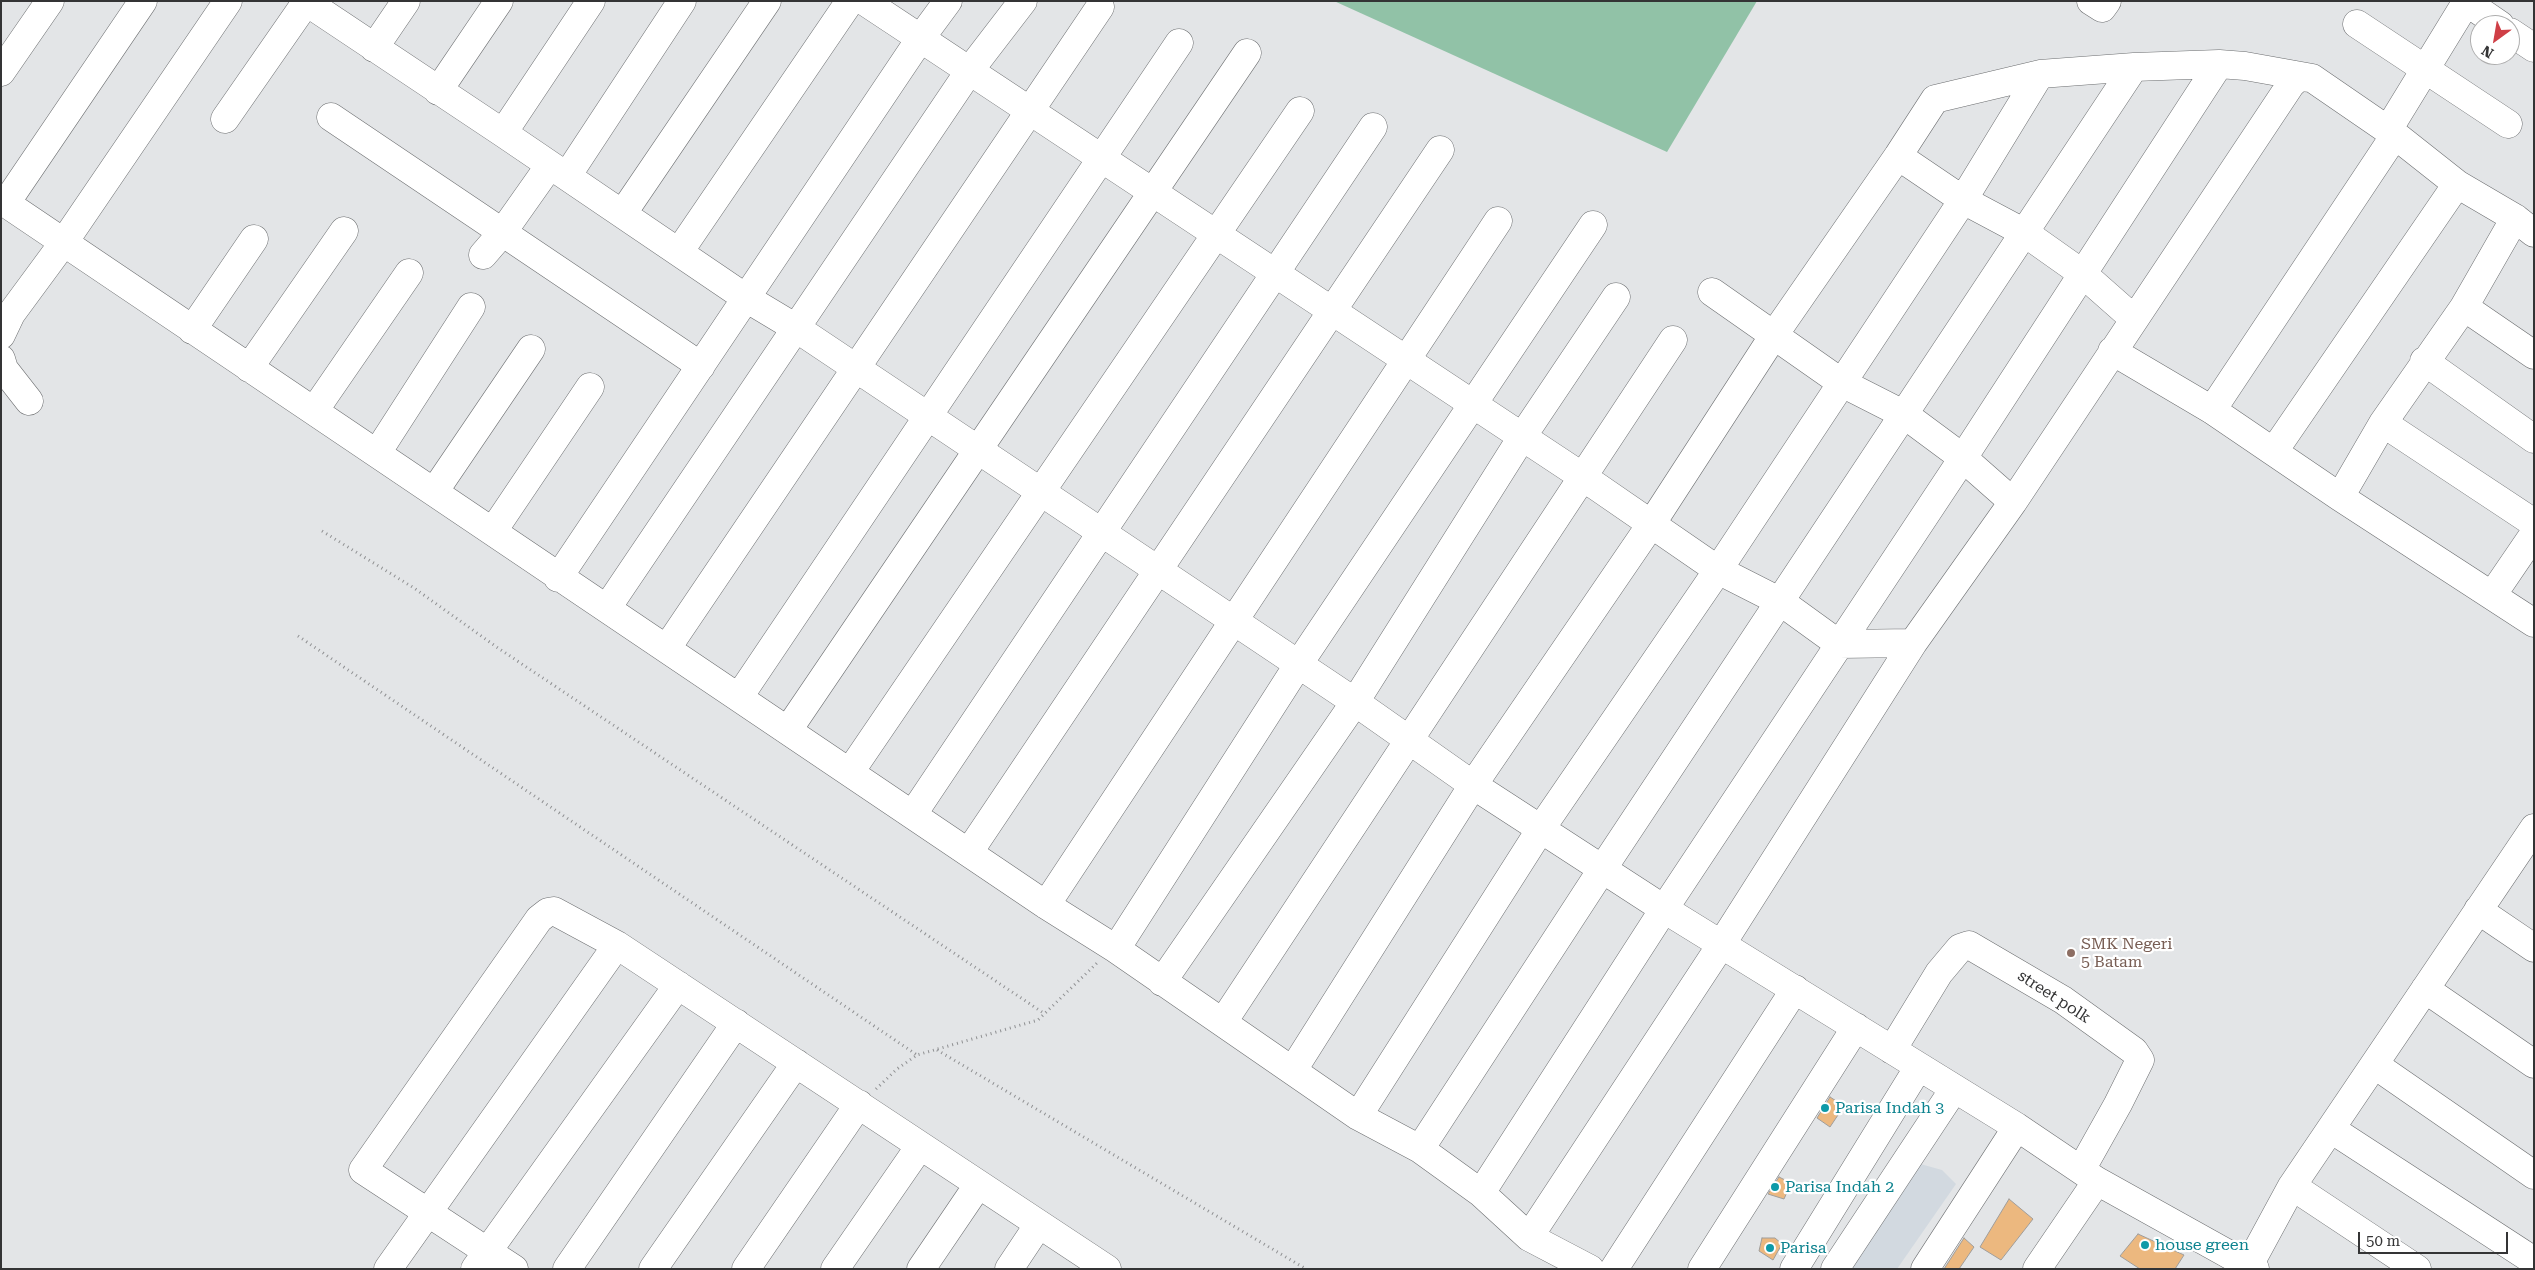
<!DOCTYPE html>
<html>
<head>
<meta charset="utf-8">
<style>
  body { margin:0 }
  #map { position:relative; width:2535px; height:1270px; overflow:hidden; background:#e3e5e7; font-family:"Roboto Serif",serif }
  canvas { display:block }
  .frame { position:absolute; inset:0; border:2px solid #343435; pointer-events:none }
  .north { position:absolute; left:2470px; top:15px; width:50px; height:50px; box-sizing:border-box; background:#fff; border:1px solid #aeaeae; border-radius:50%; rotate:212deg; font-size:14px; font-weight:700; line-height:20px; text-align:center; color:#343435 }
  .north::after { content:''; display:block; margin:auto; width:18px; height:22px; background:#cf3f46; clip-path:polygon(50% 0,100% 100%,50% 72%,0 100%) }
  .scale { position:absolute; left:2358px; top:1232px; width:150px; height:22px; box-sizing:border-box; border:2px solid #343435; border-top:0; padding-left:6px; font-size:15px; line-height:18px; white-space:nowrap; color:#343435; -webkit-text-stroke:4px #fff; paint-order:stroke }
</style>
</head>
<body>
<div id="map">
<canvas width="2535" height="1270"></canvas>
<div class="frame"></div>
<div class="north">N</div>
<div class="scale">50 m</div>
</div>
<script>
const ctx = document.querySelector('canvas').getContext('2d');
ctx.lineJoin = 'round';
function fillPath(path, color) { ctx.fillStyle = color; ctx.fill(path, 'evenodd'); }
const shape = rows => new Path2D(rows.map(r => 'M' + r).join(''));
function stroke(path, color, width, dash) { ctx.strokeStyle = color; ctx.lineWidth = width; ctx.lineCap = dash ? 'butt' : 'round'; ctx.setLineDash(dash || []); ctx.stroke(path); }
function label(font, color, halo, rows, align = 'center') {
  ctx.font = font + ' "Roboto Serif",serif'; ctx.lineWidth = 4.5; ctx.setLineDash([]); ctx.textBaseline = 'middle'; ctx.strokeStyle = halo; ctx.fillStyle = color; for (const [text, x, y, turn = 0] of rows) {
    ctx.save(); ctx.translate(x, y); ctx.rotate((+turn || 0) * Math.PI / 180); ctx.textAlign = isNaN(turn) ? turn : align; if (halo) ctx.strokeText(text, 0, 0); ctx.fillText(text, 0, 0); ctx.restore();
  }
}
const built = shape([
  [1906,1160,1942,1170,1956,1184,1897,1269,1837,1269]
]);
const green = shape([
  [1334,1,1757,1,1667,152]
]);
const building = shape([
  [1830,1097,1844,1106,1830,1127,1817,1118,1830,1097],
  [1779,1177,1791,1183,1784,1199,1768,1194,1779,1177],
  [2009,1199,2033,1219,2001,1260,1980,1247,2009,1199],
  [2138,1234,2184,1255,2175,1269,2140,1269,2120,1256,2138,1234],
  [1762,1238,1775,1238,1782,1244,1773,1260,1759,1251,1762,1238],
  [1964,1238,1974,1247,1959,1269,1944,1269,1964,1238]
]);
const path = shape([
  [322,531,414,588,498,648,1045,1014],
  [298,636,917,1055],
  [937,1050,1306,1269],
  [876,1089,897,1069,917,1055,1038,1020,1097,963]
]);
const minor = shape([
  [305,1,503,133,746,298,796,328,1355,702,1473,785,1664,909,2017,1127,2097,1181,2255,1269],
  [864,1,1583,477,1718,570,1781,602,1839,644,1913,643],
  [2091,1,2102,8,2107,1],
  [2465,1,2500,25],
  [2357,24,2508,124],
  [2510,32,2534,48],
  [374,48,406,1],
  [1,72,50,1],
  [438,91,499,1],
  [331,117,701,366],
  [225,119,307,1],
  [2388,130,2467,1],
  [503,133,591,1],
  [1898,156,1963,200,2025,233,2083,274,2134,319],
  [567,176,682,1],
  [1,200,1046,905,1116,949,1358,1116,1420,1149,1481,1193,1529,1237,1590,1269],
  [6,203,143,1],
  [623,213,767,1],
  [679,252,850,1],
  [483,255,502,233,550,165],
  [1712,292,1842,383,1905,415,1963,458,2013,502],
  [2464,307,2534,355],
  [192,330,254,239],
  [1,335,11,314,64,242,228,1],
  [2112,351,2212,410,2340,497,2534,623],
  [1,359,4,369,29,401],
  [2424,361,2534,439],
  [249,368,344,231],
  [2212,410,2395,135],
  [314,411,409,273],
  [2383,423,2534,523],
  [2274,451,2457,184],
  [377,453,471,307],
  [434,492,531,349],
  [2340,497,2383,423,2464,307,2515,218],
  [493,531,590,387],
  [558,578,920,39,948,1],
  [2493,594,2534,534],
  [607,608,970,70,1023,1],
  [667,648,1100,7],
  [739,697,1179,43],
  [788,730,1247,53],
  [850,772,1300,111],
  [913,814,1373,127],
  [969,852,1440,150],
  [1046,905,1498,221],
  [2478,910,2534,948],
  [1116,949,1298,665,1593,225],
  [1162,982,1355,702,1522,437,1616,297],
  [2425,989,2534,1064],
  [1223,1022,1673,340],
  [1892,1050,1939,973,1960,948,1969,945,2063,1000,2134,1051,2140,1060,2118,1104,2081,1170],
  [2375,1065,2534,1175],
  [1293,1070,1473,785,1652,523,1774,335,1898,156,1935,99,2040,74,2134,67,2219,64,2245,66,2312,78,2395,135,2457,184,2515,218,2534,233],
  [1358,1116,1542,827,1718,570,1963,200,2040,74],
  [2331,1129,2534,1261],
  [1420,1149,1603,868,2134,67],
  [2292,1186,2417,1269],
  [1481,1193,1664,909,1963,458,2219,64],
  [1529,1237,1721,945,1913,643,2013,502,2291,84,2299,77,2312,78],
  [388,1269,617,945],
  [475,1269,678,985],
  [514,1269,363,1170,539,919,548,912,554,911,617,945,1107,1269],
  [567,1269,736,1023],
  [653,1269,796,1063],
  [746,1269,859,1104],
  [835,1269,920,1146],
  [921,1269,978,1185],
  [1009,1269,1039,1224],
  [1614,1269,1795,989],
  [1702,1269,1856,1027],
  [1794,1269,1918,1068],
  [1835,1269,1954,1089],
  [1925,1269,2017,1127],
  [2037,1269,2097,1181],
  [2247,1269,2292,1186,2534,828]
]);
const markers = [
  [2071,953,5,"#8d6e63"],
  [1825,1108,5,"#0f9aa8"],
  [1775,1187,5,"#0f9aa8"],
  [2145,1245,5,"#0f9aa8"],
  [1770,1248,5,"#0f9aa8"]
];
const educationNames = [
  ["SMK Negeri",2081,944],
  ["5 Batam",2081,962]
];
const streetNames = [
  ["street polk",2054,997,33]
];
const cultureNames = [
  ["Parisa Indah 3",1835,1108],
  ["Parisa Indah 2",1785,1187],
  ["house green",2155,1245],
  ["Parisa",1780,1248]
];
fillPath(built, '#d2d9e0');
fillPath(green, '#91c2a7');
fillPath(building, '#ecb87f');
stroke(building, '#9f9d9b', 1);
stroke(minor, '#6c6e70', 29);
stroke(path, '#8f9092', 3, [1, 4]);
stroke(minor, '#fff', 28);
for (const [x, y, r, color] of markers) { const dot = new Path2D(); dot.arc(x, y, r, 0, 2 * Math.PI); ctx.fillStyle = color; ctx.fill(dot); stroke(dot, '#fff', 2); }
label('16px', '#785e54', '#fff', educationNames, 'left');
label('16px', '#343435', '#fff', streetNames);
label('16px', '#0d838f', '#fff', cultureNames, 'left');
</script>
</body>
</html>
